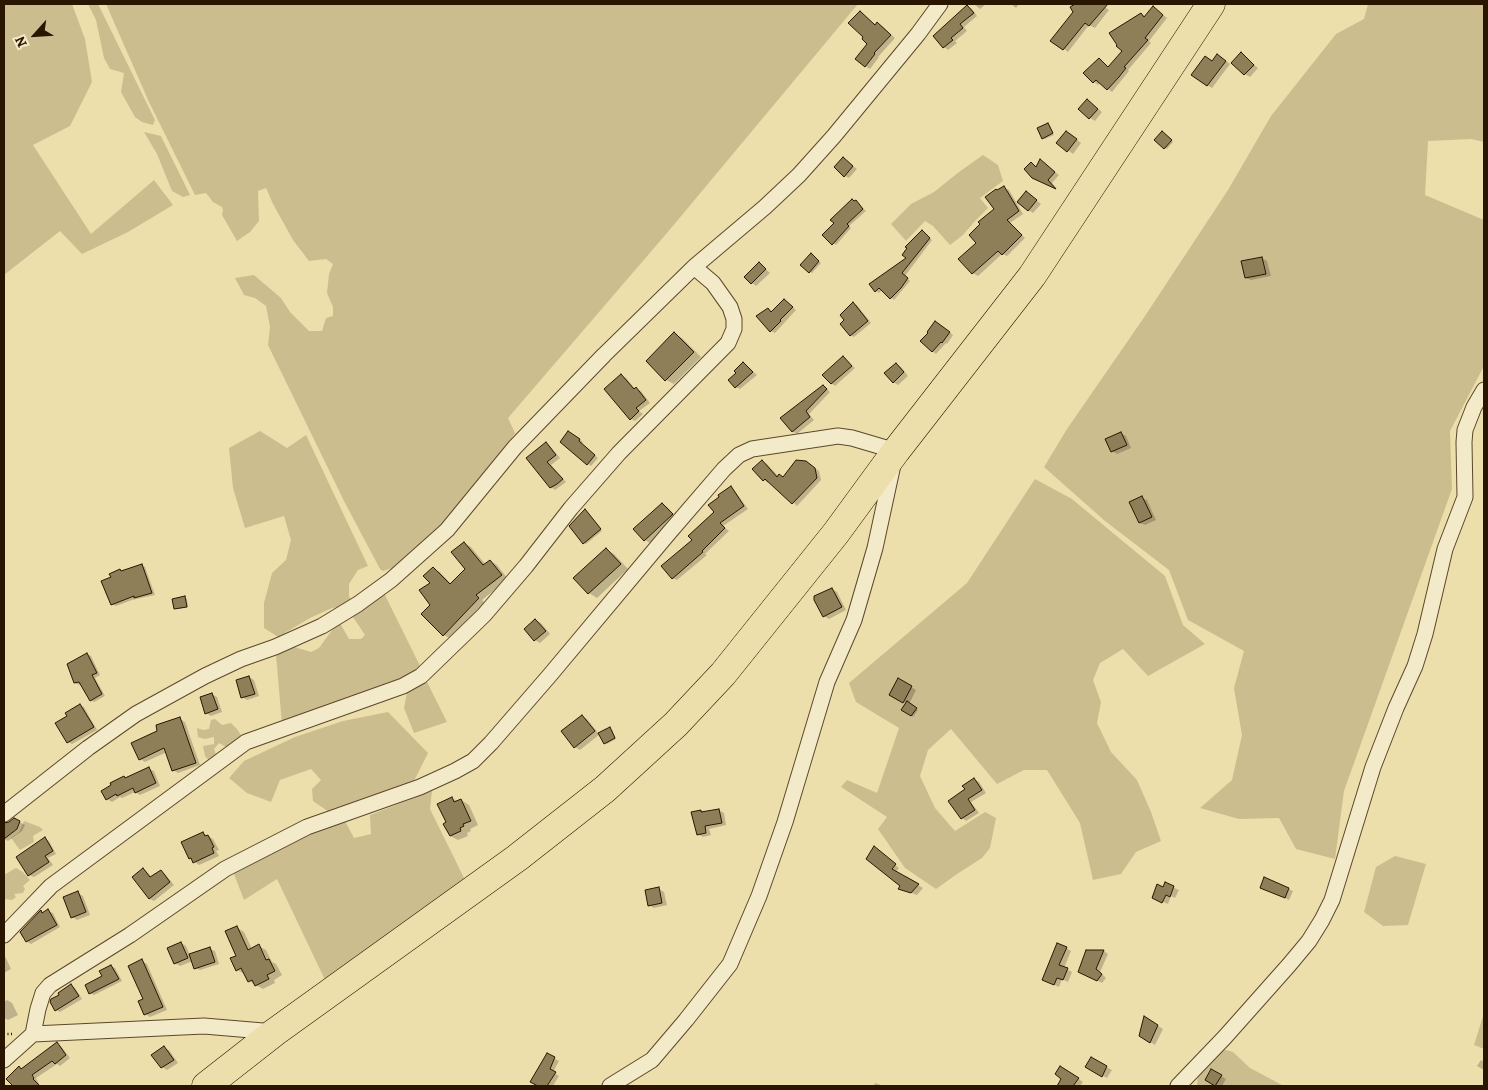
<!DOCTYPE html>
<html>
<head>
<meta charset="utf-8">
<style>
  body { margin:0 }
  #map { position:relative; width:1488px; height:1090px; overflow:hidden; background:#eddfac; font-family:Alegreya,serif }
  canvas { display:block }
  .frame { position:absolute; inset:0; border:5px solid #2a1600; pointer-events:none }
  .north { position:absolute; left:10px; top:10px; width:50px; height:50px; -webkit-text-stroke:4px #f3eac9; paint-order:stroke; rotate:244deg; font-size:14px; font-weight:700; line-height:20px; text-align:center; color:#2a1600 }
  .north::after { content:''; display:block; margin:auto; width:18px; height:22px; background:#2a1600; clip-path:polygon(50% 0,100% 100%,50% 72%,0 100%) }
</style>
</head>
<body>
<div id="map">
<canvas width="1488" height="1090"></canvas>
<div class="frame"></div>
<div class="north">N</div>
</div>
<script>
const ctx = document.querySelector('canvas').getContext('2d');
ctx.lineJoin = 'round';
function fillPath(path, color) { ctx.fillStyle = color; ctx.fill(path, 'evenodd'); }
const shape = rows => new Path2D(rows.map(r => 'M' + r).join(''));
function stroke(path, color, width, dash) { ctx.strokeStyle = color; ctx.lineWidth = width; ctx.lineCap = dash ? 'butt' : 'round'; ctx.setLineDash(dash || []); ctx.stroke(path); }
const green = shape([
  [4,4,72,4,85,39,92,82,70,126,33,145,91,234,154,180,173,205,128,232,82,254,60,231,4,275],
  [88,4,98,4,155,120,153,125,142,122,135,117,121,92,124,73,110,69,104,58,96,20],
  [106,4,858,4,667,233,508,418,515,433,465,504,401,565,383,571,380,569,344,501,268,345,270,327,266,306,255,298,244,295,235,278,254,275,281,298,290,312,309,331,322,331,326,318,333,316,333,307,327,293,329,274,333,264,326,259,309,261,293,240,273,204,266,188,258,191,259,221,250,232,237,241,222,215,223,210,222,207,213,202,206,193,195,195,149,102],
  [1368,4,1484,4,1484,142,1471,139,1428,141,1425,195,1484,220,1484,366,1450,431,1452,489,1344,791,1335,859,1296,849,1279,818,1239,819,1200,808,1232,780,1242,735,1234,688,1244,651,1188,620,1169,570,1105,521,1044,467,1067,429,1145,316,1228,190,1271,116,1336,34,1364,19],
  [144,132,161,136,190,195,183,197,172,191,157,154],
  [983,155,998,165,1003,181,980,198,988,208,975,221,963,235,950,245,933,226,925,221,906,241,891,224,911,204,934,192,959,172],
  [260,431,287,448,306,435,368,566,358,570,349,584,349,596,352,603,346,607,332,608,310,618,278,637,264,628,264,603,272,573,286,560,291,540,284,516,245,528,233,488,229,448],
  [1035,479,1072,499,1165,576,1183,625,1205,644,1148,676,1123,649,1100,663,1093,680,1101,702,1097,723,1111,752,1137,780,1151,812,1161,841,1136,852,1121,874,1093,880,1080,823,1047,770,1024,770,997,784,951,729,928,750,920,776,935,808,955,831,985,812,996,818,990,848,982,858,957,874,936,889,905,868,878,829,887,817,841,787,847,780,877,793,899,728,856,702,849,683,967,583],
  [384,593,421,668,396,686,282,724,276,655,291,646,311,652,319,648,335,626,340,623,349,639,361,639,365,635,353,617,365,605],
  [425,678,447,722,414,733,404,708,408,687],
  [388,712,428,753,414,781,372,798,329,812,313,801,312,789,321,780,311,769,280,780,271,802,247,793,229,778,244,761,295,737,343,721],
  [215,719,222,725,231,723,237,729,244,740,231,750,219,743,214,749,217,758,211,763,205,756,203,746,214,744,214,737,205,739,198,737,197,728,203,730,209,729,211,720],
  [432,791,430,809,468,886,326,982,277,879,244,900,234,874,295,839,345,821,354,838,371,834,370,815],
  [24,821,40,827,43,830,33,836,34,842,20,850,11,838,19,832],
  [1395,856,1426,864,1408,925,1383,926,1364,912,1376,867],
  [16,868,23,872,30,880,23,886,25,889,23,893,14,894,16,897,12,900,6,899,4,901,4,875],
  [1484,1013,1484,1049,1474,1045],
  [1219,1048,1233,1052,1250,1068,1284,1086,1197,1086,1198,1072]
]);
const shadow = shape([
  [974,4,986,4,980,9],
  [1011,4,1019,4,1016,8],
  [1078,4,1100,4,1109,10,1095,28,1089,25,1068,52,1052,40,1074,13,1071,7],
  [968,7,972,9,977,16,964,27,967,31,955,41,957,43,948,50,944,47,934,36],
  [1158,11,1167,18,1149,41,1151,43,1128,70,1129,71,1112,92,1100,83,1098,85,1094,82,1099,59,1109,68,1123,51,1141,14,1146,17],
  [860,12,876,25,877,24,882,26,895,38,878,57,879,57,870,69,865,66,869,44,865,37],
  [1241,54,1258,68,1250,77,1245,74],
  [1222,58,1230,64,1212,88,1207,85,1212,62],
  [1088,101,1102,112,1095,121,1090,118],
  [1048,125,1050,126,1054,135,1045,139,1043,138],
  [1164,134,1173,142,1167,149,1165,148],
  [1071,135,1081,143,1073,154,1058,143],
  [843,158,857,169,849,178,845,176],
  [1040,161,1059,175,1052,183,1057,189,1038,180,1031,164,1038,167],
  [1004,188,1009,190,1023,214,1010,223,1025,238,1007,256,1002,254,978,276,973,273,960,259,978,243,996,210],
  [1027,193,1041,204,1033,213,1028,210],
  [856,202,866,211,849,226,851,228,836,245,824,235],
  [925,234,932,240,905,276,910,281,894,300,882,290,879,293,876,291,908,258],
  [813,256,821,263,812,273,810,272],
  [1262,258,1267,261,1271,276,1251,280,1246,278],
  [759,263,770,273,756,286,752,283],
  [785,300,796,310,775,333,771,331,768,309,773,312],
  [854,304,857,305,871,323,854,337,850,335,846,320],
  [939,325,953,335,947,344,946,343,936,354,932,351,930,332],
  [675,334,682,338,701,357,674,384,666,380],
  [843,358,855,368,835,386,831,383],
  [744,363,757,375,740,389,736,387,738,373],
  [896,364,901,367,908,376,898,385,893,382],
  [621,376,626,378,635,389,641,391,650,403,639,411,643,414,635,421,631,419],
  [827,389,830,392,809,414,814,420,797,434,792,431,782,418],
  [1121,433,1126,436,1131,448,1117,454,1112,451],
  [572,434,583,442,582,444,598,458,591,466,561,442],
  [546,443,550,446,560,458,551,465,566,482,555,490,551,487,527,458],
  [762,461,767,464,779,477,783,478,811,465,819,471,821,480,797,506,770,481,768,483,764,480],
  [731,488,735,491,748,509,723,526,729,531,705,554,707,555,677,580,672,578,694,540,715,512],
  [1142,498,1147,500,1156,520,1145,525,1140,523],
  [662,504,667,507,677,518,650,543,645,540],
  [585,510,602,531,586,544,584,543],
  [464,543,471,547,486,565,490,561,497,565,508,579,482,600,485,603,451,639,444,635,432,605,433,569,440,572,452,585,467,569],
  [606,550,614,554,628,569,597,598,589,593,575,578],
  [142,565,145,567,155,595,132,600,116,606,112,604,112,577,120,570,123,572],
  [832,589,837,592,846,610,829,619,824,616],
  [184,598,187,599,188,607,177,609,175,608],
  [536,620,541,623,550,634,540,643,535,640,525,629],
  [87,654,91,656,100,675,95,678,105,696,94,702,90,700,82,684,79,685,75,683],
  [249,677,254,680,259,696,247,700,242,697],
  [899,680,916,690,909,704,918,710,913,717,903,710,907,704,891,695],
  [212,694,217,697,222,712,211,716,206,713],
  [80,705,84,707,97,730,72,744,68,742,68,717],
  [582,716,587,719,599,734,610,729,612,730,616,739,607,744,605,743,600,734,580,750,575,747],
  [180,719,185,722,200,765,178,773,173,770,167,752,145,762,140,759],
  [149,769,154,771,160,786,140,795,135,792,122,798,120,797,112,802,107,799,124,777,127,779],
  [974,779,979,782,986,793,971,802,979,813,966,821,962,818,966,790],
  [452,798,457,801,461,800,469,805,478,825,470,829,471,831,467,833,468,836,458,840,450,836,448,823],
  [719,810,724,813,726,825,709,829,711,835,703,837,698,834,701,811,704,813],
  [14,819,25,825,22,831,8,841,4,839,4,824,10,823],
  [203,833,213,839,219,850,216,851,219,856,199,865,190,858],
  [45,839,49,841,56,854,48,858,53,865,34,877,29,875],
  [878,851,899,868,896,872,923,888,917,895,900,889,902,886],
  [143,869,147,872,152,878,161,871,165,874,174,885,154,901,150,899,133,877],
  [1265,879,1293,891,1289,900,1265,889],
  [1165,884,1179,890,1175,898,1171,896,1168,904,1158,900],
  [659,889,664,892,667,905,654,908,649,905],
  [78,893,83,896,90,915,77,920,72,917],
  [48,911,53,913,60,927,31,944,26,941,41,912,44,913],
  [236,927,244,932,252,949,259,946,266,950,272,962,276,964,282,975,274,980,275,983,263,989,249,981,245,974,237,970],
  [181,943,186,946,190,955,210,949,215,951,219,964,200,970,195,968,193,961,180,966,175,963],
  [1066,948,1071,951,1064,968,1072,972,1068,982,1062,979,1059,987,1048,982],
  [1087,951,1104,951,1108,954,1100,972,1106,978,1102,983,1084,974],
  [4,957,6,958,11,969,4,973],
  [142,961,147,964,167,1010,150,1017,145,1014],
  [111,966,115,968,122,981,94,995,90,993],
  [71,986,75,988,82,999,60,1012,56,1010,61,995],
  [7,1000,12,1003,18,1015,8,1020,4,1018,4,1002],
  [1145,1018,1163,1029,1155,1045,1140,1035],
  [57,1044,61,1046,70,1058,60,1066,57,1064,36,1078,40,1086,14,1086,8,1079,19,1068,22,1070],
  [164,1048,169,1050,178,1063,167,1070,162,1067,153,1055],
  [547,1055,559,1061,553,1072,559,1076,553,1086,540,1086,532,1081],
  [1091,1059,1112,1070,1107,1078,1087,1067],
  [1481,1060,1484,1062,1484,1070,1477,1066],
  [1065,1070,1083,1082,1080,1086,1059,1086],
  [1212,1070,1226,1079,1222,1086,1217,1086,1206,1080],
  [875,1083,884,1086,874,1086]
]);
const building = shape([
  [1075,4,1108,4,1089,26,1085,23,1063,50,1050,41,1073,12,1070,7,1075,4],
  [967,5,974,13,960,24,963,28,951,38,953,40,943,48,933,36,967,5],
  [1153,6,1163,15,1145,38,1148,40,1124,67,1126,68,1119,77,1107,90,1096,80,1093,83,1083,73,1099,58,1108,67,1122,51,1116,46,1117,45,1109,33,1141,13,1144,17,1153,6],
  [860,11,875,25,877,22,891,35,874,53,875,54,865,67,855,59,867,44,862,39,863,37,848,23,860,11],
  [1241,52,1254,65,1244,75,1231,63,1241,52],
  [1217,54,1226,61,1207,86,1191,75,1205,56,1212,61,1217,54],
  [1087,99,1098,109,1089,119,1078,109,1087,99],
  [1048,123,1053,133,1042,139,1037,128,1048,123],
  [1066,131,1077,139,1067,152,1056,143,1066,131],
  [1162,131,1172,140,1164,149,1154,140,1162,131],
  [843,157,853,166,844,177,834,167,843,157],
  [1040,159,1055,172,1048,180,1056,189,1032,178,1024,169,1031,162,1036,167,1040,159],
  [1004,186,1019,211,1007,220,1022,235,1002,255,998,251,972,274,958,259,976,243,969,235,980,224,978,222,994,209,985,197,996,189,997,190,1004,186],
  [1026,191,1037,200,1028,211,1017,202,1026,191],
  [852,199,854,201,856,200,863,209,847,224,849,226,832,245,822,235,834,223,830,220,852,199],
  [922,230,930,238,902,273,908,278,901,288,890,299,879,288,875,292,869,284,906,258,902,255,907,248,905,247,922,230],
  [811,253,819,261,809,273,800,265,811,253],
  [1262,257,1266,274,1245,278,1241,261,1262,257],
  [759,262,766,269,751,284,744,277,759,262],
  [784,299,793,307,780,320,781,321,770,332,756,316,768,308,771,312,784,299],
  [853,302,868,321,850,336,840,324,844,320,840,315,853,302],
  [935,321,950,332,942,343,941,342,932,352,920,341,928,333,927,332,935,321],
  [674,332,694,352,665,381,646,361,674,332],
  [843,356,852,366,831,384,822,375,843,356],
  [743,362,753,372,735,388,728,380,736,373,734,371,743,362],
  [896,363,904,372,893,383,884,373,896,363],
  [621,374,634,389,636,387,646,400,636,408,639,411,630,420,604,389,621,374],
  [823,385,827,389,806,411,810,417,792,432,780,418,823,385],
  [568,431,580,439,579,441,595,455,587,465,560,442,568,431],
  [1121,432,1127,445,1111,452,1105,439,1121,432],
  [546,442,556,455,547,462,563,479,557,484,550,488,526,458,546,442],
  [762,460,777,477,779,474,783,477,796,460,806,461,815,468,817,478,792,504,765,479,763,481,752,469,762,460],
  [731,486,744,506,720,523,725,528,702,551,703,552,672,579,661,566,692,540,688,536,714,512,708,505,719,497,718,495,731,486],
  [1142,496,1152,517,1139,523,1129,502,1142,496],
  [662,503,673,514,644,541,633,529,662,503],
  [585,509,601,529,583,544,569,526,585,509],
  [464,542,483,565,490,560,502,575,476,595,479,598,443,636,421,614,430,605,419,590,430,583,423,576,433,567,450,584,465,569,451,552,464,542],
  [606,548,621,564,588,594,573,578,606,548],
  [142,564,152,593,134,598,134,596,111,605,101,581,111,577,109,574,120,569,121,571,142,564],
  [832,588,842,607,823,617,814,600,814,596,832,588],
  [185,596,187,607,174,609,172,599,185,596],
  [535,619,546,631,534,641,524,629,535,619],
  [87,653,97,673,92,675,102,694,90,701,79,682,74,683,67,664,87,653],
  [249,676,255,694,241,698,236,680,249,676],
  [898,678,912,686,903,703,889,695,898,678],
  [212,693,218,709,205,714,200,697,212,693],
  [907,701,917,708,911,716,901,710,907,701],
  [80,704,94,727,67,743,55,723,67,716,65,713,80,704],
  [582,715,595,731,574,748,561,731,582,715],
  [180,717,196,763,172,771,164,748,139,760,131,743,157,731,156,725,180,717],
  [610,727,615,738,604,744,598,733,610,727],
  [149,767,156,783,135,793,133,788,117,796,116,794,106,800,101,791,111,785,110,783,124,776,125,778,149,767],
  [974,778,982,790,968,799,975,810,961,819,948,801,965,789,962,786,974,778],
  [452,797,454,802,461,799,471,821,463,824,464,826,460,828,461,831,450,836,443,824,446,822,437,804,452,797],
  [719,809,722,823,705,826,706,833,697,835,691,812,701,810,701,812,719,809],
  [14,818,20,821,17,829,4,839,4,823,9,822,14,818],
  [203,832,205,836,208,835,214,847,212,848,214,853,193,863,191,858,189,859,181,842,203,832],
  [45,837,53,851,45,856,49,862,28,876,16,857,45,837],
  [874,846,896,864,892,869,919,884,911,893,898,889,900,886,866,859,874,846],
  [143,868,150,877,161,870,170,882,149,899,132,877,143,868],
  [1264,877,1289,888,1285,898,1260,888,1264,877],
  [1165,882,1174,886,1170,897,1166,895,1162,903,1152,898,1157,884,1163,887,1165,882],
  [659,887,662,903,648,906,645,890,659,887],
  [78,891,86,912,71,918,63,897,78,891],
  [48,909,57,925,26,942,20,932,41,910,42,913,48,909],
  [237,926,248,950,259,944,266,960,269,959,275,971,267,975,269,979,255,986,252,980,248,982,241,968,236,971,230,958,236,956,225,931,237,926],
  [181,942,188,958,174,964,167,948,181,942],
  [1057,943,1067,947,1059,965,1068,968,1063,980,1057,978,1054,985,1042,980,1057,943],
  [210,947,215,962,194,969,189,954,210,947],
  [1086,950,1104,950,1096,969,1102,974,1097,981,1078,972,1086,950],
  [142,959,163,1007,144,1015,138,1001,143,999,128,966,142,959],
  [111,965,119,979,89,994,85,985,102,976,99,971,111,965],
  [71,984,79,996,55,1011,50,1002,51,999,59,995,58,993,71,984],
  [1144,1016,1158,1025,1150,1043,1139,1036,1144,1016],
  [57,1042,66,1055,55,1064,52,1061,32,1075,34,1078,33,1079,40,1086,13,1086,6,1079,19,1066,21,1069,57,1042],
  [164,1046,174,1060,161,1068,151,1055,164,1046],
  [547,1053,555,1057,550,1069,556,1072,547,1086,538,1086,530,1082,547,1053],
  [1091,1057,1107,1066,1102,1077,1085,1067,1091,1057],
  [1060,1066,1079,1078,1073,1086,1057,1086,1061,1079,1055,1074,1060,1066],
  [1211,1069,1222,1075,1215,1086,1205,1080,1211,1069]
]);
const path = shape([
  [4,1034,12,1034]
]);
const street = shape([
  [4,814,88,748,136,714,205,676,241,659,275,647,322,626,358,604,391,580,447,530,515,447,604,355,694,267,765,207,799,175,834,136,918,34,940,4],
  [4,935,51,886,246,742,403,686,421,676,484,615,526,566,571,508,619,453,728,343,734,329,734,319,730,307,713,283,694,267],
  [33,1034,204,1026,275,1032],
  [4,1060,33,1034,38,1009,43,993,50,985,130,935,225,869,307,827,420,787,455,771,473,761,491,743,550,675,668,534,724,469,739,455,752,449,838,436,852,438,896,451,875,548,854,620,827,682,785,822,759,896,730,964,686,1020,652,1060,610,1086],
  [1178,1086,1225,1037,1289,965,1309,941,1322,920,1332,900,1373,767,1396,708,1415,666,1425,634,1445,549,1465,497,1464,442,1465,430,1474,407,1484,390]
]);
const highway = shape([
  [206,1086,275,1032,517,858,605,789,676,724,723,674,836,533,896,451,1032,276,1211,4]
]);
fillPath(green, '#ccbd8f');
fillPath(shadow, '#0003');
fillPath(building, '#8f7f59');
stroke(building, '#2a1600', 1);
stroke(street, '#5b482b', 17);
stroke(highway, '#2a1600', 29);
stroke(path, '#2a1600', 2.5, [1, 2.5]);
stroke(street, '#f3eac9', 15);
stroke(highway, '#eddfac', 28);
</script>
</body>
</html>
